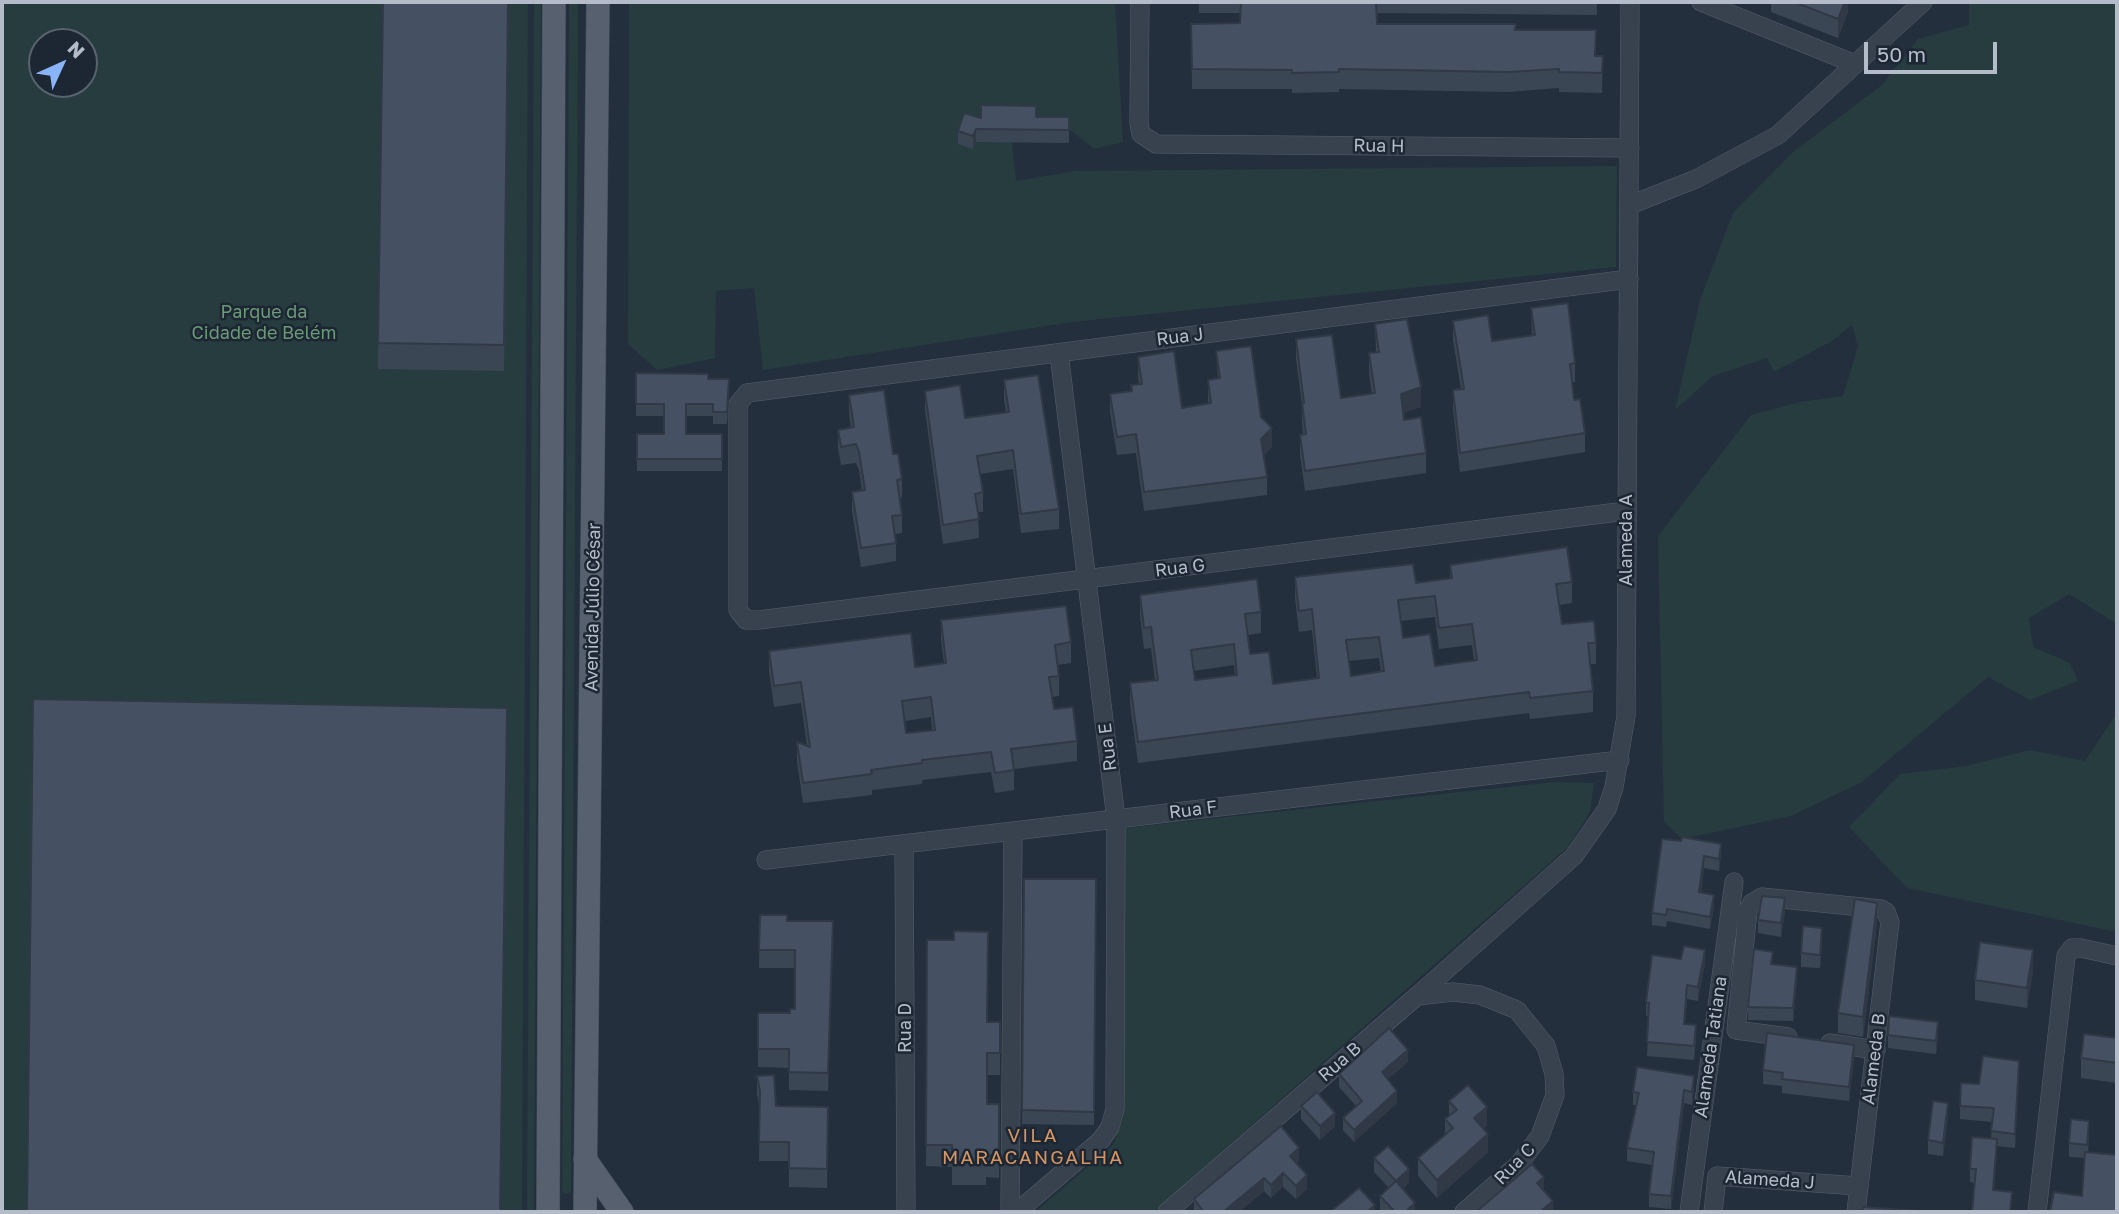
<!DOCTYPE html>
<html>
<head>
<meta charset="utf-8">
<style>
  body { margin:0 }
  #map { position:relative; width:2119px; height:1214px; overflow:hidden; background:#242f3e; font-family:"Golos Text",sans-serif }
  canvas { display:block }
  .frame { position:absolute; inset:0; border:4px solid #b4bcc9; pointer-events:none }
  .north { position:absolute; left:28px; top:28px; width:70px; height:70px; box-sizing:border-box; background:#1d2633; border:2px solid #59626f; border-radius:50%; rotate:45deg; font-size:19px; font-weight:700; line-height:28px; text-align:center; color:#b4bcc9 }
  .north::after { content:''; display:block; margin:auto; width:24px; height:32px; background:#8ab4f8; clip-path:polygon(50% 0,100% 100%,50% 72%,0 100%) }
  .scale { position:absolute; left:1864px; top:42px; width:133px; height:32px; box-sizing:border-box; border:4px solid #b4bcc9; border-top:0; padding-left:9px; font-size:21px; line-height:24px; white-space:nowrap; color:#b4bcc9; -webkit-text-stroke:5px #1d2633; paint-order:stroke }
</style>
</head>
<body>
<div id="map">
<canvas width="2119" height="1214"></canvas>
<div class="frame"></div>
<div class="north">N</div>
<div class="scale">50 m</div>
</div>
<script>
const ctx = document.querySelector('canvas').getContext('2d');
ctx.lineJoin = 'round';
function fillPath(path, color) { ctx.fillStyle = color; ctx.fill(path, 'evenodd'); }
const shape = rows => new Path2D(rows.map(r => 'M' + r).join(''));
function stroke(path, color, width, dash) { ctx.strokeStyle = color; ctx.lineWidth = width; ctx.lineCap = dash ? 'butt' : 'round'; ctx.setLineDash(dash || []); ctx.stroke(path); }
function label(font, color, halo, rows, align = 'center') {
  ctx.font = font + ' "Golos Text",sans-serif'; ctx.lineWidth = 5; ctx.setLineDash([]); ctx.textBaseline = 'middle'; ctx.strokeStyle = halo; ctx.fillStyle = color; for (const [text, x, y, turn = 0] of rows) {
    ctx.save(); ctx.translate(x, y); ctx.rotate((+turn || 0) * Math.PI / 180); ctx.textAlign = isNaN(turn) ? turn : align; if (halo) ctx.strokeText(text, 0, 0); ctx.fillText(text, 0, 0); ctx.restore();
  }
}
const green = shape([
  [2,2,528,2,522,1212,2,1212],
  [42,42,84,42,84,84,42,84],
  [534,2,541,2,534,1212,527,1212],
  [569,2,578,2,571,1192,566,1194,562,1192],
  [629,2,1115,2,1123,142,1094,149,1055,118,1010,124,1016,181,1076,171,1617,166,1616,267,1072,322,763,370,754,288,716,291,715,358,657,370,628,344],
  [1969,2,2117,2,2117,624,2069,594,2029,618,2033,647,2070,663,2078,681,2030,700,1988,677,1862,782,1791,816,1682,839,1664,821,1658,536,1751,415,1800,402,1843,396,1858,346,1852,325,1832,341,1774,372,1767,358,1713,376,1675,410,1700,300,1733,213,1793,152,1882,85,1918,39,1969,25],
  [2117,713,2117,932,1907,888,1849,827,1900,774,1966,766,2030,750,2085,761],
  [1554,782,1594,783,1590,812,1568,847,1153,1212,1035,1212,1113,1145,1122,1122,1125,828]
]);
const minor = shape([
  [1140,2,1139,123,1141,134,1156,144,1630,148],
  [1701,2,1855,64],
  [1630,205,1696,179,1778,135,1923,2],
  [1626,511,759,620,746,620,738,610,738,404,747,393,1629,279],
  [904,845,906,1212],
  [766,860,1620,760],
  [1417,996,1574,856,1607,809,1614,787,1626,716,1630,2],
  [1788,1037,1736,1030,1748,910,1752,903,1762,897,1881,909,1886,912,1890,922,1856,1212],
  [1830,1043,1876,1050],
  [1010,1212,1013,832],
  [1017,1212,1101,1140,1110,1127,1115,1109,1116,819,1059,353],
  [1167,1212,1417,996,1453,992,1480,995,1517,1010,1546,1046,1554,1074,1555,1095,1540,1136,1519,1164,1464,1212],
  [1689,1212,1734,882],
  [1713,1212,1717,1176,1858,1186],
  [2037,1212,2066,956,2072,948,2081,948,2117,956]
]);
const major = shape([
  [585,1159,622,1212],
  [548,1212,554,2],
  [585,1212,598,2]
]);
const wall = shape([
  [383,2,509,2,504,371,378,369],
  [1199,2,1597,2,1597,15,1377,13,1377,24,1516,30,1596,56,1603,56,1602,93,1559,92,1559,88,1509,92,1339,89,1339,92,1292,93,1292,89,1192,89,1191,24,1240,23,1240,13,1199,13],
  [1771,2,1848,2,1848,12,1838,38,1771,12],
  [1036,117,1069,117,1069,143,976,142,973,149,958,144,958,131,981,118],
  [1531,308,1575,363,1575,382,1572,382,1574,400,1585,433,1585,452,1460,472,1453,409,1453,390,1461,389,1453,340,1453,321,1492,341,1532,336],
  [1375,324,1421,407,1403,413,1404,420,1426,453,1426,473,1305,491,1300,455,1300,435,1303,434,1302,423,1302,405,1296,359,1296,339,1341,398,1372,394,1369,373,1369,353,1376,352],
  [1216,351,1261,417,1272,447,1264,455,1267,477,1267,495,1144,511,1136,453,1117,455,1110,412,1110,394,1131,391,1131,385,1139,384,1138,375,1138,357,1182,408,1208,404,1208,380,1218,378],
  [636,373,708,379,729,392,727,424,713,424,713,416,686,416,686,434,722,434,722,471,637,471,637,434,664,434,664,416,636,416],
  [1004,380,1059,509,1059,529,1021,533,1013,469,980,474,983,492,983,512,978,512,979,538,943,544,925,410,925,391,965,418,1006,412,1004,399],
  [849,395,893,454,902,479,902,498,900,498,902,515,902,533,895,534,896,543,896,561,861,567,852,511,852,492,862,491,859,470,856,463,841,465,838,448,838,430,851,427,849,414],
  [1450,565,1572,582,1572,603,1559,605,1562,624,1596,643,1596,664,1590,664,1593,691,1593,712,1530,719,1529,713,1138,763,1130,704,1130,683,1155,680,1151,648,1144,649,1140,616,1140,595,1261,612,1261,633,1248,635,1250,654,1273,684,1317,678,1312,630,1299,632,1295,598,1295,577,1416,583,1450,578],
  [1435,617,1439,649,1472,645,1474,661,1435,666,1403,638,1401,621],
  [1379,658,1381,671,1351,676,1349,661],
  [1234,665,1235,675,1195,680,1194,671],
  [941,620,1071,642,1071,663,1057,665,1059,676,1059,696,1052,697,1054,709,1077,741,1077,761,1014,769,1014,790,995,793,991,772,922,780,922,784,872,790,872,795,803,803,797,762,797,742,807,746,801,703,774,707,769,671,769,651,915,667,944,663,941,640],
  [931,717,932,730,906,733,905,721],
  [1662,839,1721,856,1719,871,1704,868,1701,893,1714,907,1710,929,1667,921,1666,927,1652,925,1652,913],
  [1024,879,1096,879,1094,1125,1022,1124],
  [1785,912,1781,937,1758,933,1758,920],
  [760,915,787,921,833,939,828,1091,789,1090,789,1068,758,1067,758,1049,795,1009,795,968,759,968],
  [1877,923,1863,1037,1838,1033,1838,1013],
  [927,940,987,1022,1000,1022,1000,1075,987,1075,987,1104,999,1104,999,1178,986,1177,986,1185,952,1185,952,1167,926,1166],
  [1822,942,1820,968,1801,967,1801,953],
  [1705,963,1698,1001,1687,999,1685,1024,1696,1038,1694,1060,1647,1056,1649,1016,1646,1016,1646,1002],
  [1773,964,1797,980,1793,1021,1748,1020,1748,1007],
  [2033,970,2027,1008,1975,1000,1975,980],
  [1888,1035,1938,1035,1936,1054,1888,1048],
  [2117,1038,2117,1083,2081,1078,2081,1058],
  [1854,1058,1849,1101,1782,1093,1782,1086,1763,1084,1763,1070],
  [1408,1062,1388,1079,1397,1103,1354,1142,1343,1130,1343,1118,1356,1106,1339,1087,1339,1074],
  [2019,1075,2015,1148,1997,1146,1994,1190,2012,1206,1975,1183,1970,1182,1970,1169,1991,1139,1992,1122,1960,1119,1960,1106,1979,1084],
  [757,1076,776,1106,828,1107,827,1188,789,1187,789,1161,759,1161,760,1108,757,1095],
  [1694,1089,1692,1105,1684,1103,1671,1209,1649,1207,1649,1194,1652,1165,1627,1161,1627,1148,1636,1105,1633,1105,1633,1092],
  [1449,1101,1487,1125,1483,1129,1488,1152,1437,1198,1418,1176,1418,1158,1445,1134,1445,1119,1449,1116],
  [1301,1106,1335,1126,1320,1140,1301,1119],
  [1948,1117,1943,1156,1928,1154,1928,1140],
  [2089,1134,2088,1152,2082,1196,2085,1158,2069,1157,2069,1143],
  [1374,1158,1409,1182,1403,1189,1415,1212,1383,1212,1380,1209,1380,1196,1389,1188,1374,1172],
  [1299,1161,1296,1164,1307,1189,1296,1199,1283,1187,1271,1198,1264,1191,1239,1212,1194,1212,1194,1199]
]);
const shadedWall = shape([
  [1845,2,1848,2,1848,12,1838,38,1838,19],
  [976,129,976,142,973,149,973,136],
  [729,379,729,392,727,424,727,412],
  [1421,387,1421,407,1401,414,1401,394],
  [1272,428,1272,447,1261,458,1261,439],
  [1721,844,1721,856,1719,871,1719,859],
  [1704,856,1704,868,1699,905,1699,892],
  [1714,895,1714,907,1710,929,1710,917],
  [1785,898,1785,912,1781,937,1781,923],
  [1877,903,1877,923,1863,1037,1863,1017],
  [833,921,833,939,828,1091,828,1073],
  [1822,928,1822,942,1820,968,1820,955],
  [1705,950,1705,963,1698,1001,1698,987],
  [2033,950,2033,970,2027,1008,2027,988],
  [1797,967,1797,980,1793,1021,1793,1008],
  [1938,1022,1938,1035,1936,1054,1936,1041],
  [1854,1045,1854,1058,1849,1101,1849,1087],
  [1408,1050,1408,1062,1382,1084,1382,1072],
  [2019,1061,2019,1075,2015,1148,2015,1134],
  [1694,1076,1694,1089,1692,1105,1692,1092],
  [1684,1090,1684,1103,1671,1209,1671,1196],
  [1397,1091,1397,1103,1354,1142,1354,1130],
  [1948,1103,1948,1117,1943,1156,1943,1143],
  [1487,1107,1487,1125,1474,1136,1474,1118],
  [1335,1113,1335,1126,1320,1140,1320,1126],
  [1488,1134,1488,1152,1437,1198,1437,1180],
  [1997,1139,1997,1153,1993,1204,1993,1190],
  [1299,1148,1299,1161,1290,1170,1290,1156],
  [1409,1169,1409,1182,1396,1195,1396,1181],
  [1283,1173,1283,1187,1271,1198,1271,1185],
  [1307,1175,1307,1189,1296,1199,1296,1186],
  [1544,1177,1544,1197,1537,1183],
  [1264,1178,1264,1191,1239,1212,1223,1212],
  [1553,1201,1553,1212,1541,1212,1541,1211],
  [1415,1203,1415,1212,1405,1212],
  [1375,1205,1375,1212,1367,1212]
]);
const building = shape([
  [383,2,508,2,504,345,378,343,383,2],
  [1241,2,1376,2,1377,24,1516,24,1515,30,1596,30,1595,56,1603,56,1602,73,1559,72,1559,69,1509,72,1339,69,1339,72,1292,73,1292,70,1192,69,1191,24,1240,23,1241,2],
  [1794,2,1845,2,1838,19,1794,2],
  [981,105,1036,106,1036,117,1069,117,1069,130,976,129,973,136,958,131,964,113,981,118,981,105],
  [1568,303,1575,363,1570,364,1574,400,1580,399,1585,433,1460,453,1453,390,1464,389,1453,321,1488,315,1492,341,1535,335,1531,308,1568,303],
  [1407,319,1421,387,1401,394,1404,420,1421,417,1426,453,1305,471,1300,435,1306,434,1302,403,1304,403,1296,339,1332,335,1341,398,1375,393,1369,353,1379,352,1375,324,1407,319],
  [1251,346,1261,417,1272,428,1261,439,1267,477,1144,492,1136,434,1117,437,1110,394,1132,391,1131,385,1142,384,1138,357,1174,351,1182,408,1211,403,1208,380,1220,378,1216,351,1251,346],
  [636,373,708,374,708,379,729,379,727,412,713,412,713,404,686,404,686,434,722,434,722,459,637,459,637,434,664,434,664,404,636,404,636,373],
  [1038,375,1059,509,1021,514,1013,450,977,456,983,492,975,494,979,519,943,525,925,391,960,385,965,418,1009,412,1004,380,1038,375],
  [884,390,893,454,898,454,902,479,897,480,902,515,892,516,896,543,861,548,852,492,865,490,859,452,856,444,841,447,838,430,854,427,849,395,884,390],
  [1567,547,1572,582,1556,584,1562,624,1594,621,1596,643,1588,643,1593,691,1530,698,1529,692,1138,742,1130,683,1158,680,1151,627,1144,628,1140,595,1257,579,1261,612,1245,614,1250,654,1269,652,1273,684,1319,678,1312,609,1299,611,1295,577,1413,564,1416,583,1452,578,1450,565,1567,547],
  [1435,596,1439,628,1472,624,1477,660,1435,666,1430,634,1403,638,1398,600,1435,596],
  [1379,637,1384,671,1351,676,1346,640,1379,637],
  [1234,644,1237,675,1195,680,1191,650,1234,644],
  [1066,606,1071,642,1055,645,1059,676,1049,677,1054,709,1073,707,1077,741,1011,749,1014,770,995,773,991,752,922,760,922,763,871,770,872,774,803,783,797,742,810,747,801,682,774,686,769,651,911,633,915,667,946,663,941,620,1066,606],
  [931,697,935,730,906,733,902,701,931,697],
  [33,699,507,708,500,1212,27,1212,33,699],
  [1682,837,1721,844,1719,859,1704,856,1699,892,1714,895,1710,917,1667,909,1666,915,1652,913,1662,839,1681,841,1682,837],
  [1024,879,1096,879,1094,1112,1022,1110,1024,879],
  [1762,896,1785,898,1781,923,1758,920,1762,896],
  [1855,899,1877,903,1863,1017,1838,1013,1855,899],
  [760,915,787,915,787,921,833,921,828,1073,789,1072,789,1049,758,1049,758,1013,790,1013,790,1009,795,1009,795,950,759,950,760,915],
  [1803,926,1822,928,1820,955,1801,953,1803,926],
  [954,931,988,932,987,1022,1000,1022,1000,1053,987,1053,987,1104,999,1104,999,1157,986,1155,986,1163,952,1163,952,1145,926,1145,927,940,954,940,954,931],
  [1980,942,2033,950,2027,988,1975,980,1980,942],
  [1684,946,1705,950,1698,987,1687,985,1684,1024,1696,1025,1694,1046,1647,1042,1649,1003,1646,1002,1652,955,1681,959,1684,946],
  [1754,949,1773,952,1771,964,1797,967,1793,1008,1748,1007,1754,949],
  [1889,1016,1938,1022,1936,1041,1888,1035,1889,1016],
  [1389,1028,1408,1050,1382,1072,1397,1091,1354,1130,1343,1118,1362,1101,1339,1074,1389,1028],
  [1767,1033,1854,1045,1849,1087,1782,1079,1783,1073,1763,1070,1767,1033],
  [2084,1034,2117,1038,2117,1063,2081,1058,2084,1034],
  [1983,1056,2019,1061,2015,1134,1991,1131,1994,1108,1960,1106,1961,1083,1979,1084,1983,1056],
  [1637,1067,1694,1076,1692,1092,1684,1090,1671,1196,1649,1194,1654,1152,1627,1148,1639,1093,1633,1092,1637,1067],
  [774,1075,776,1106,828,1107,827,1169,789,1168,789,1142,759,1142,760,1091,757,1076,774,1075],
  [1468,1085,1487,1107,1474,1118,1488,1134,1437,1180,1418,1158,1453,1128,1445,1119,1457,1110,1449,1101,1468,1085],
  [1317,1092,1335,1113,1320,1126,1301,1106,1317,1092],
  [1933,1101,1948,1103,1943,1143,1928,1140,1933,1101],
  [2071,1119,2089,1121,2087,1145,2069,1143,2071,1119],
  [1281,1126,1299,1148,1290,1156,1307,1175,1296,1186,1283,1173,1271,1185,1264,1178,1223,1212,1204,1212,1194,1199,1281,1126],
  [1972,1137,1997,1139,1993,1190,2012,1192,2010,1212,1972,1212,1976,1169,1970,1169,1972,1137],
  [1388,1146,1409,1169,1396,1181,1374,1158,1388,1146],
  [2085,1152,2117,1155,2117,1206,2116,1212,2050,1212,2054,1192,2082,1196,2085,1152],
  [1532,1164,1544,1177,1537,1183,1553,1201,1541,1211,1542,1212,1476,1212,1532,1164],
  [1396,1181,1415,1203,1405,1212,1395,1212,1380,1196,1396,1181],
  [1359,1188,1375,1205,1367,1212,1330,1212,1359,1188],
  [1863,1207,1920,1211,1920,1212,1862,1212,1863,1207]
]);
const streetNames = [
  ["Rua H",1379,146,1],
  ["Rua J",1180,337,-7],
  ["Alameda A",1626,540,-90],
  ["Rua G",1180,568,-7],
  ["Avenida Júlio César",593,607,-89],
  ["Rua E",1108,747,-97],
  ["Rua F",1193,810,-7],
  ["Rua D",905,1028,-90],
  ["Alameda Tatiana",1711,1047,-82],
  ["Alameda B",1874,1059,-83],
  ["Rua B",1340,1062,-41],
  ["Rua C",1515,1164,-46],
  ["Alameda J",1770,1180,4]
];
const parkNames = [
  ["Parque da",264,312],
  ["Cidade de Belém",264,333]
];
const neighbourhoodNames = [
  ["VILA",1033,1136],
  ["MARACANGALHA",1033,1158]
];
fillPath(green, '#263c3f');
stroke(minor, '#565f6c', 19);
stroke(major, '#414a57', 24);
stroke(minor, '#38414e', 18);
stroke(major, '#56606e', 23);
fillPath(wall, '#3b4654');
fillPath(shadedWall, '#303945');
fillPath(building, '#455162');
stroke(building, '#303945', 2);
label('18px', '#b4bcc9', '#1d2633', streetNames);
label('18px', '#6b9a76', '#1d2633', parkNames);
ctx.letterSpacing = '2px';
label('19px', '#d59563', '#1d2633', neighbourhoodNames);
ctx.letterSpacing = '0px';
</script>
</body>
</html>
